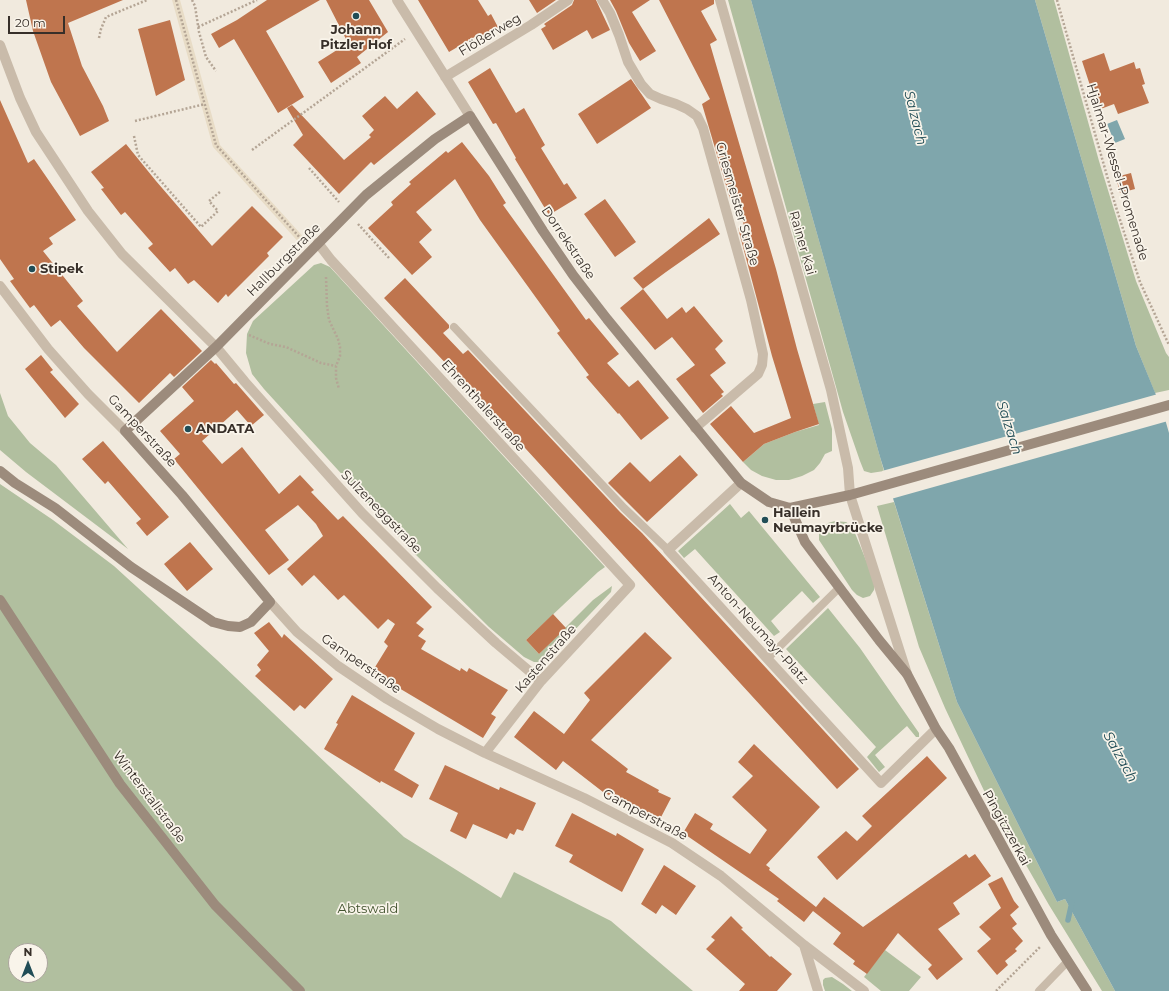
<!DOCTYPE html>
<html>
<head>
<meta charset="utf-8">
<style>
  body { margin:0 }
  #map { position:relative; width:1169px; height:991px; overflow:hidden; background:#f1eade; font-family:Montserrat,sans-serif }
  canvas { display:block }
  .north { position:absolute; left:8px; top:943px; width:40px; height:40px; box-sizing:border-box; background:#f9f4ea; border:1px solid #aba59d; border-radius:50%; rotate:0deg; font-size:11px; font-weight:700; line-height:16px; text-align:center; color:#372f29 }
  .north::after { content:''; display:block; margin:auto; width:14px; height:18px; background:#214d56; clip-path:polygon(50% 0,100% 100%,50% 72%,0 100%) }
  .scale { position:absolute; left:8px; top:16px; width:57px; height:18px; box-sizing:border-box; border:2px solid #372f29; border-top:0; padding-left:5px; font-size:12px; line-height:14px; white-space:nowrap; color:#372f29; -webkit-text-stroke:3px #f9f4ea; paint-order:stroke }
</style>
</head>
<body>
<div id="map">
<canvas width="1169" height="991"></canvas>
<div class="north">N</div>
<div class="scale">20 m</div>
</div>
<script>
const ctx = document.querySelector('canvas').getContext('2d');
ctx.lineJoin = 'round';
function fillPath(path, color) { ctx.fillStyle = color; ctx.fill(path, 'evenodd'); }
const shape = rows => new Path2D(rows.map(r => 'M' + r).join(''));
function stroke(path, color, width, dash) { ctx.strokeStyle = color; ctx.lineWidth = width; ctx.lineCap = dash ? 'butt' : 'round'; ctx.setLineDash(dash || []); ctx.stroke(path); }
function label(font, color, halo, rows, align = 'center') {
  ctx.font = font + ' Montserrat,sans-serif'; ctx.lineWidth = 3.5; ctx.setLineDash([]); ctx.textBaseline = 'middle'; ctx.strokeStyle = halo; ctx.fillStyle = color; for (const [text, x, y, turn = 0] of rows) {
    ctx.save(); ctx.translate(x, y); ctx.rotate((+turn || 0) * Math.PI / 180); ctx.textAlign = isNaN(turn) ? turn : align; if (halo) ctx.strokeText(text, 0, 0); ctx.fillText(text, 0, 0); ctx.restore();
  }
}
const green = shape([
  [728,0,751,0,884,471,871,473,864,471,860,461,843,412],
  [1035,0,1054,0,1099,161,1136,281,1166,353,1169,357,1169,390,1155,393,1136,346],
  [321,263,330,267,605,567,598,572,526,640,539,654,593,600,612,586,611,592,549,657,541,662,534,662,524,657,489,627,411,550,264,389,252,374,246,353,247,334,253,321,314,265],
  [0,393,8,416,30,443,56,465,128,549,26,472,0,450],
  [825,402,832,429,832,451,825,454,820,463,814,470,802,476,789,480,776,480,762,476,751,470,743,462,764,444,795,432,819,425,813,404],
  [0,484,53,520,114,566,217,660,404,837,501,898,514,872,611,921,693,991,0,991],
  [16,951,40,951,40,975,16,975],
  [894,502,957,702,1057,902,1065,899,1115,991,1102,991,1049,905,987,797,945,708,919,647,877,506],
  [730,504,741,518,749,511,820,597,813,603,802,591,771,621,780,632,774,636,695,549,684,558,678,551],
  [835,521,846,522,852,526,875,582,874,590,870,596,863,598,857,595,852,590,819,540,819,534,822,528,828,523],
  [828,608,860,648,919,733,919,737,916,737,907,726,875,755,885,767,879,772,867,757,876,747,786,649],
  [885,950,921,977,909,991,881,991,864,977],
  [832,977,843,984,852,991,825,991,823,985,823,980,825,978]
]);
const plaza = shape([
  [172,0,180,0,220,145,308,242,302,246,213,147]
]);
const water = shape([
  [751,0,1035,0,1136,346,1163,412,1169,433,1169,991,1115,991,1065,899,1057,902,957,702,880,457],
  [1117,120,1125,139,1115,143,1107,124]
]);
const pier = shape([
  [1158,394,1168,421,891,499,882,471]
]);
const stream = shape([
  [1068,920,1072,902]
]);
const building = shape([
  [26,0,123,0,68,23,82,66,103,106,109,121,80,136,51,82,33,31],
  [267,0,320,0,266,31,304,97,278,113,234,39,219,48,211,34,237,20],
  [326,0,369,0,388,32,357,57,361,63,331,83,318,62,348,43],
  [418,0,478,0,488,16,491,14,499,29,481,39,478,35,449,52],
  [529,0,556,0,537,13],
  [574,0,596,0,610,30,592,39,587,30,553,50,541,29,546,26,544,24,572,5],
  [610,0,650,0,632,12,656,51,640,61,629,43,616,11],
  [659,0,714,0,714,4,701,11,717,40,710,44,739,143,776,269,797,349,819,424,795,432,764,444,743,462,710,424,731,406,754,433,791,418,772,356,738,228,744,226,736,197,730,199,702,104,710,99],
  [170,20,185,80,156,96,138,29],
  [1104,53,1110,71,1134,62,1136,69,1140,68,1145,84,1142,85,1149,103,1118,114,1114,104,1098,110,1082,61],
  [490,68,516,113,524,108,545,145,541,148,564,185,567,183,577,198,549,215,515,159,516,158,496,123,493,124,468,82],
  [631,79,651,108,597,144,578,114],
  [417,91,436,114,374,165,371,162,339,194,293,145,303,135,287,108,292,105,344,160,371,137,369,135,374,130,362,116,385,96,397,109],
  [0,100,28,163,34,159,76,220,49,238,53,244,43,251,83,301,77,306,117,352,161,309,202,351,174,377,170,373,139,403,84,348,60,320,51,327,34,305,30,308,10,281,14,279,0,259],
  [462,142,489,176,506,203,503,205,586,320,589,318,619,354,607,363,629,387,638,380,669,418,641,440,619,413,618,414,586,377,589,375,557,333,560,331,480,220,455,179,416,212,432,230,419,242,432,257,412,275,368,228,393,205,391,202,411,184,409,182,446,151,448,153],
  [126,144,156,181,212,246,252,206,283,237,267,253,269,256,228,297,226,294,218,303,194,280,188,284,175,268,170,272,148,248,153,244,125,212,121,215,101,189,104,188,91,172],
  [1131,173,1135,189,1120,193,1116,177],
  [605,199,636,242,615,257,584,214],
  [709,218,720,234,666,272,643,289,633,278],
  [405,278,449,325,449,328,443,333,463,354,468,350,620,512,642,533,859,769,837,789,504,425,384,298],
  [643,289,667,319,682,307,686,313,694,306,723,341,715,349,726,363,710,375,724,392,721,394,723,396,703,413,676,379,695,365,672,337,655,350,620,308],
  [41,355,53,370,50,372,79,404,65,418,25,369],
  [211,360,215,364,216,363,234,384,236,383,264,415,251,426,237,410,202,441,222,464,242,447,279,494,300,475,314,490,311,492,338,520,343,516,432,607,416,623,424,629,418,636,426,641,421,649,460,671,461,668,467,672,469,668,508,690,491,714,496,717,483,738,372,672,388,646,384,642,395,624,388,619,378,629,344,595,338,600,314,575,302,586,287,569,323,536,316,524,298,505,265,530,289,560,269,575,174,459,180,454,160,431,194,401,182,387],
  [103,441,169,517,147,536,136,523,141,519,108,481,105,484,82,459],
  [680,455,698,475,647,522,608,483,630,462,650,482],
  [190,542,213,569,187,591,164,564],
  [553,614,566,628,539,654,526,640],
  [269,622,282,638,284,634,333,679,305,709,300,705,294,711,255,676,261,670,257,665,269,651,254,633],
  [645,632,672,658,591,740,628,769,626,772,659,790,658,792,671,798,659,821,603,792,563,761,556,770,514,737,534,711,564,734,590,700,584,693],
  [352,695,415,733,394,770,419,785,412,798,381,781,380,783,324,749,338,724,336,723],
  [754,744,820,807,766,865,770,868,769,870,816,907,824,897,863,927,966,854,969,858,975,854,991,876,953,903,960,914,938,929,963,959,937,980,928,969,932,965,898,933,867,974,853,964,855,961,833,944,841,933,813,911,804,922,777,901,779,899,683,833,695,813,713,824,710,829,750,854,767,830,732,797,753,776,738,762],
  [927,756,947,778,837,880,817,857,846,831,857,841,872,826,862,816],
  [445,765,499,790,500,787,536,803,523,831,517,829,514,835,510,833,507,839,473,824,466,839,450,831,458,813,429,799],
  [572,813,616,836,617,833,644,849,622,892,569,862,573,855,555,846],
  [664,865,696,886,676,915,662,905,656,914,641,904],
  [1002,877,1014,901,1019,907,1010,915,1017,924,1012,928,1023,941,1015,949,1017,951,1005,961,1008,965,997,975,977,951,991,939,979,927,1001,908,988,884],
  [731,916,743,928,741,929,770,957,771,956,792,974,777,991,739,991,745,984,706,949,715,940,711,937]
]);
const path = shape([
  [176,0,216,145,302,240],
  [192,0,195,6,199,32,206,57,216,71],
  [1057,0,1115,204,1140,282,1169,345],
  [198,27,257,0],
  [99,38,101,29,106,17,147,0],
  [135,121,205,104],
  [134,136,138,155,201,227,218,211,209,201,220,192],
  [252,150,405,39],
  [309,168,339,202],
  [358,224,389,258],
  [326,277,327,306,329,320,338,339,340,347,340,356,336,366,336,378,339,389],
  [249,335,270,344,286,347,321,363,336,366],
  [996,991,1041,946]
]);
const lane = shape([
  [454,327,624,508,668,550],
  [767,659,840,587],
  [1039,991,1068,961]
]);
const street = shape([
  [397,0,470,116],
  [602,0,610,13,619,35,628,62,641,84,650,94,661,99,676,104,687,109,697,116,703,128,751,300,763,354,762,365,758,374,695,428],
  [720,0,831,390,848,468,850,495,907,674],
  [0,45,20,98,36,132,88,211,122,254,216,347,245,382,362,513,437,588,496,643,541,681],
  [445,77,531,25,568,0],
  [318,243,331,260,630,585,541,681,485,753],
  [0,286,48,349,88,394,125,431],
  [741,483,668,550,881,783,936,729],
  [270,602,297,632,338,666,387,699,438,729,485,753,584,798,672,843,721,876,804,945,864,991],
  [804,945,818,991]
]);
const secondary = shape([
  [0,471,15,483,55,508,131,567,213,622,228,626,240,627,251,622,270,602,182,495,125,431,216,347,366,195,435,139,470,116,543,231,573,275,607,319,741,483,769,502,790,508,850,495,1169,405],
  [790,508,805,542,879,640,907,674,936,729,949,748,1051,935,1087,991],
  [0,600,120,784,215,905,300,991]
]);
const markers = [
  [356,16,4,"#214d56"],
  [32,269,4,"#214d56"],
  [188,429,4,"#214d56"],
  [765,520,4,"#214d56"]
];
const poiNames = [
  ["Johann",356,30,"center"],
  ["Pitzler Hof",356,45,"center"],
  ["Stipek",40,269],
  ["ANDATA",196,429],
  ["Hallein",773,513],
  ["Neumayrbrücke",773,528]
];
const streetNames = [
  ["Flößerweg",490,35,-31],
  ["Hjalmar-Wessel-Promenade",1117,172,73],
  ["Griesmeister Straße",737,204,74],
  ["Dorrekstraße",568,243,56],
  ["Rainer Kai",802,243,74],
  ["Hallburgstraße",284,260,-45],
  ["Ehrenthalerstraße",483,406,48],
  ["Gamperstraße",142,431,47],
  ["Sulzeneggstraße",381,512,46],
  ["Anton-Neumayr-Platz",758,629,48],
  ["Kastenstraße",546,659,-49],
  ["Gamperstraße",361,664,35],
  ["Winterstallstraße",149,797,53],
  ["Gamperstraße",645,815,28],
  ["Pingitzzerkai",1006,828,61]
];
const parkNames = [
  ["Abtswald",368,909]
];
const waterNames = [
  ["Salzach",915,118,76],
  ["Salzach",1009,428,72],
  ["Salzach",1120,757,61]
];
fillPath(green, '#b1bf9f');
fillPath(plaza, '#e8dcc6');
fillPath(water, '#7fa6ac');
fillPath(pier, '#f1eade');
stroke(stream, '#7fa6ac', 5.5);
fillPath(building, '#bf754e');
stroke(path, '#b4a595', 2.5, [2, 2]);
stroke(lane, '#c9bbaa', 8);
stroke(street, '#c9bbaa', 10);
stroke(secondary, '#9c8b7c', 10);
for (const [x, y, r, color] of markers) { const dot = new Path2D(); dot.arc(x, y, r, 0, 2 * Math.PI); ctx.fillStyle = color; ctx.fill(dot); stroke(dot, '#f9f4ea', 1.5); }
label('bold 13px', '#372f29', '#f9f4ea', poiNames, 'left');
label('13px', '#372f29', '#f9f4ea', streetNames);
label('13px', '#42532f', '#f9f4ea', parkNames);
label('italic 14px', '#214d56', '#f9f4ea', waterNames);
</script>
</body>
</html>
